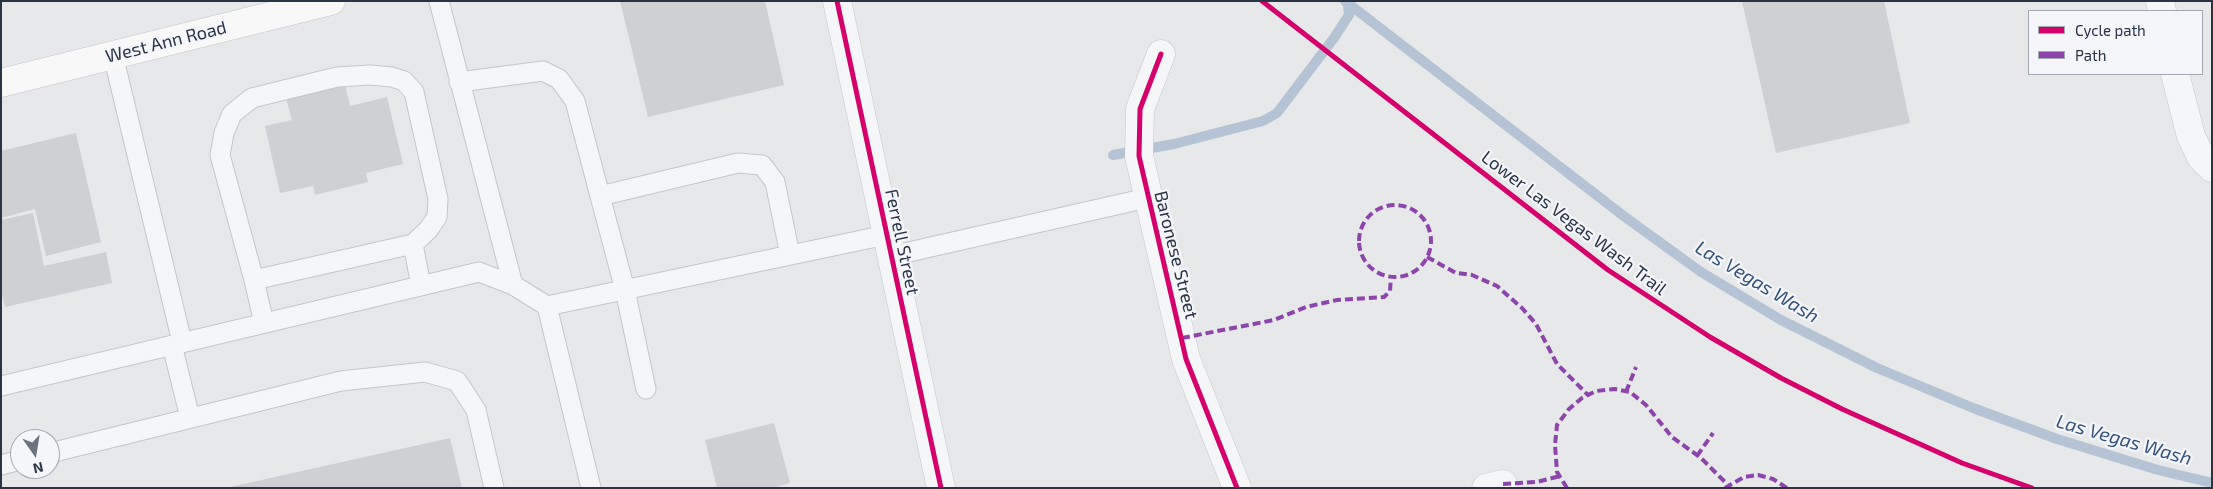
<!DOCTYPE html>
<html>
<head>
<meta charset="utf-8">
<style>
  body { margin:0 }
  #map { position:relative; width:2213px; height:489px; overflow:hidden; background:#e6e8ea; font-family:"Exo 2",sans-serif }
  canvas { display:block }
  .frame { position:absolute; inset:0; border:2px solid #2b3445; pointer-events:none }
  .legend { position:absolute; left:2028px; top:10px; width:175px; height:65px; box-sizing:border-box; background:#f4f6f9; border:1px solid #a4a8b1; margin:0; padding:6px 9px; list-style:none; font-size:15px; color:#2b3445 }
  .legend li { display:flex; align-items:center; gap:10px; height:25px }
  .legend b { width:25px; border:1px solid #a4a8b1 }
  .north { position:absolute; left:10px; top:429px; width:50px; height:50px; box-sizing:border-box; background:#f4f6f9; border:1px solid #a4a8b1; border-radius:50%; rotate:167deg; font-size:14px; font-weight:700; line-height:20px; text-align:center; color:#2b3445 }
  .north::after { content:''; display:block; margin:auto; width:18px; height:22px; background:#6c737f; clip-path:polygon(50% 0,100% 100%,50% 72%,0 100%) }
</style>
</head>
<body>
<div id="map">
<canvas width="2213" height="489"></canvas>
<div class="frame"></div>
<ul class="legend">
<li><b style="height:6px;background:#d6006c"></b>Cycle path</li>
<li><b style="height:6px;background:#8e44ad"></b>Path</li>
</ul>
<div class="north">N</div>
</div>
<script>
const ctx = document.querySelector('canvas').getContext('2d');
ctx.lineJoin = 'round';
const shape = rows => new Path2D(rows.map(r => 'M' + r).join(''));
function stroke(path, color, width, dash) { ctx.strokeStyle = color; ctx.lineWidth = width; ctx.lineCap = dash ? 'butt' : 'round'; ctx.setLineDash(dash || []); ctx.stroke(path); }
function fillPath(path, color) { ctx.fillStyle = color; ctx.fill(path, 'evenodd'); }
function label(font, color, halo, rows, align = 'center') {
  ctx.font = font + ' "Exo 2",sans-serif'; ctx.lineWidth = 4.5; ctx.setLineDash([]); ctx.textBaseline = 'middle'; ctx.strokeStyle = halo; ctx.fillStyle = color; for (const [text, x, y, turn = 0] of rows) {
    ctx.save(); ctx.translate(x, y); ctx.rotate((+turn || 0) * Math.PI / 180); ctx.textAlign = isNaN(turn) ? turn : align; if (halo) ctx.strokeText(text, 0, 0); ctx.fillText(text, 0, 0); ctx.restore();
  }
}
const stream = shape([
  [1345,1,1625,217,1701,272,1781,320,1877,368,1973,408,2057,439,2158,470,2212,483],
  [1113,155,1174,144,1263,121,1277,113,1334,38,1349,15,1348,4]
]);
const building = shape([
  [620,1,765,1,784,85,648,117],
  [1742,1,1884,1,1910,123,1776,153],
  [344,80,350,106,387,97,403,164,366,173,368,182,315,195,313,186,280,193,265,126,292,120,285,94],
  [76,133,101,242,46,256,35,209,1,218,1,151],
  [33,213,44,266,106,252,112,283,5,307,1,291,1,220],
  [774,423,790,483,772,488,717,488,705,440],
  [450,438,462,488,230,488,230,487]
]);
const service = shape([
  [439,1,513,285],
  [113,55,182,342],
  [459,82,543,71,559,79,575,101,600,196,738,163,762,165,775,182,790,255],
  [600,196,625,290,646,389],
  [891,256,1147,198],
  [254,280,220,155,224,133,232,114,252,98,337,77,370,75,392,77,404,81,414,92,438,199,437,217,428,230,413,244],
  [547,306,591,488],
  [264,323,254,280,413,244,421,286],
  [172,345,190,418],
  [1,386,479,272,513,285,547,306,886,235],
  [50,453,341,381,425,372,457,381,476,410,494,488],
  [1,465,20,460]
]);
const minor = shape([
  [2160,1,2162,11],
  [1161,54,1140,109,1139,156,1186,359,1237,488],
  [2175,74,2191,136,2201,157,2212,168],
  [1486,488,1503,484]
]);
const tertiary = shape([
  [837,1,941,488]
]);
const primary = shape([
  [1,83,331,1]
]);
const quiet = shape([
  '1359 241a36 36 0 1 1 72 0a36 36 0 1 1-72 0Z',
  [1427,257,1456,273,1472,275,1497,286,1522,308,1536,324,1557,364,1588,395],
  [1182,338,1274,320,1306,307,1337,300,1384,297,1390,291,1391,276],
  [1626,392,1636,367],
  [1697,456,1713,433],
  [1503,484,1537,482,1560,476],
  [1567,488,1557,472,1555,445,1557,425,1569,409,1582,398,1596,391,1615,389,1630,392,1646,405,1672,437,1701,458,1728,485],
  [1725,488,1744,477,1758,475,1773,479,1787,488]
]);
const cycleway = shape([
  [837,1,941,488],
  [1262,1,1608,270,1710,337,1781,378,1842,409,1962,463,2032,488],
  [1161,54,1140,109,1139,156,1186,359,1237,488]
]);
const streetNames = [
  ["West Ann Road",166,42,-14],
  ["Lower Las Vegas Wash Trail",1574,223,37],
  ["Ferrell Street",902,242,78],
  ["Baronese Street",1176,255,76]
];
const waterNames = [
  ["Las Vegas Wash",1757,282,31],
  ["Las Vegas Wash",2124,440,16]
];
stroke(stream, '#b4c4d5', 10);
fillPath(building, '#ced0d3');
stroke(service, '#c4c6c8', 21);
stroke(minor, '#c4c6c8', 29);
stroke(tertiary, '#c4c6c8', 29);
stroke(primary, '#c2c5c8', 29);
stroke(service, '#f5f6f7', 19);
stroke(minor, '#f5f6f7', 28);
stroke(tertiary, '#f5f6f7', 28);
stroke(primary, '#f8f8f8', 28);
stroke(quiet, '#8e44ad', 4, [8, 4]);
stroke(cycleway, '#d6006c', 5);
label('18px', '#2b3445', '#f4f6f9', streetNames);
label('italic 19px', '#34527a', '#f4f6f9', waterNames);
</script>
</body>
</html>
